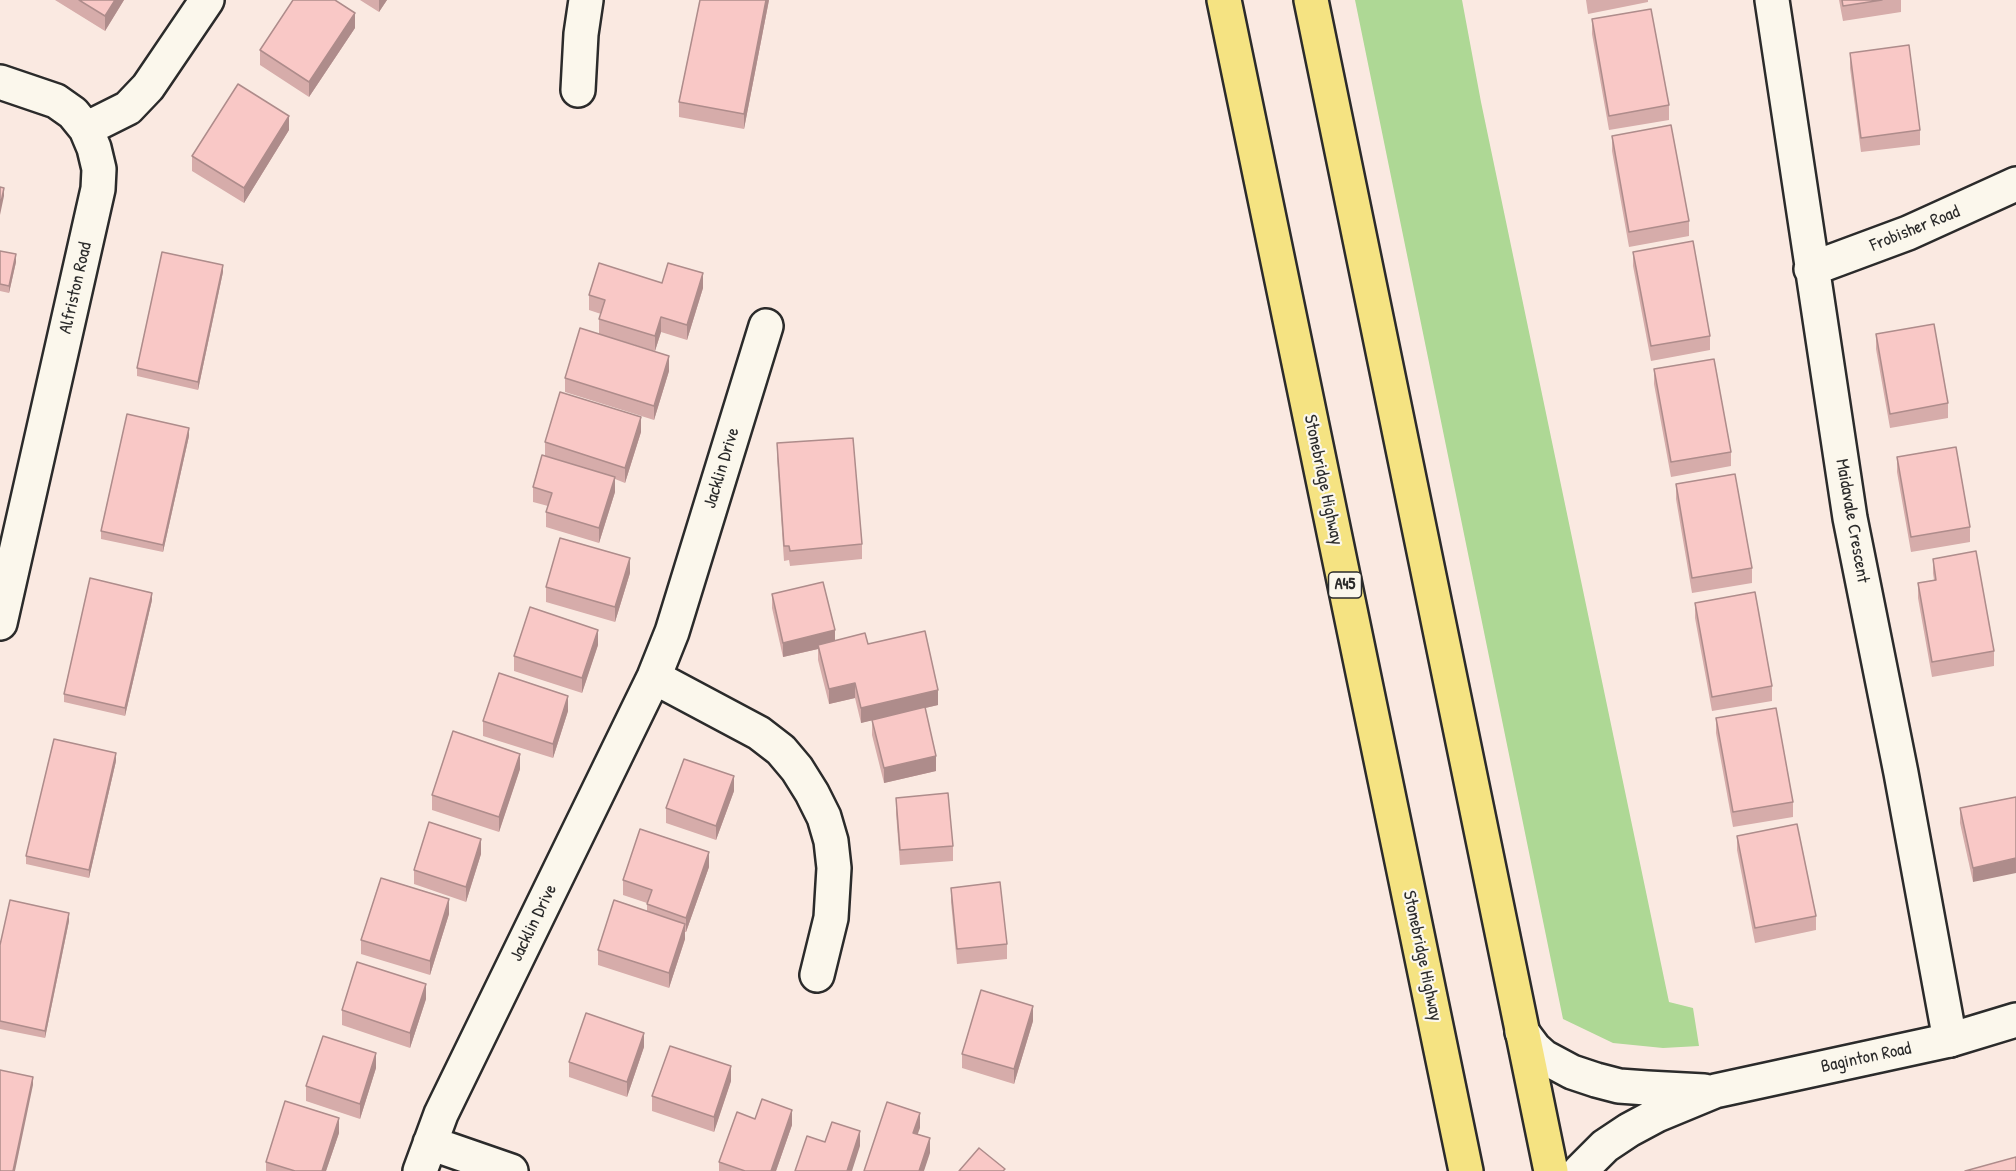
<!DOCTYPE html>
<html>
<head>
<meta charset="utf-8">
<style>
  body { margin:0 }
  canvas { display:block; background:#fae9e1 }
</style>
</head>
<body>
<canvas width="2016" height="1171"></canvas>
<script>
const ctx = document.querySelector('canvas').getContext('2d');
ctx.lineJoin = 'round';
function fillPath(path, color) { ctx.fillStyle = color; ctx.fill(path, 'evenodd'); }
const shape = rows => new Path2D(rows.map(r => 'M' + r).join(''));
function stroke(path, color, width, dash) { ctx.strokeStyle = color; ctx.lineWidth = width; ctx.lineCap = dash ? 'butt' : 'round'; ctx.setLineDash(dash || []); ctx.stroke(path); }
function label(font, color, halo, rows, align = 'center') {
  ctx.font = font + ' "Patrick Hand",sans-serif'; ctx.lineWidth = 4.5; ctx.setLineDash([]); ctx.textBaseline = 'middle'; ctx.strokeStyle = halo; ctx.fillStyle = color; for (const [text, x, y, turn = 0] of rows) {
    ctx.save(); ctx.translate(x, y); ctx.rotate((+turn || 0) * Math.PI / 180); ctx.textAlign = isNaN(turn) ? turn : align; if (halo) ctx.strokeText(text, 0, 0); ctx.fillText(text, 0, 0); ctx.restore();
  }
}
const green = shape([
  [1355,0,1462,0,1481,102,1669,1002,1693,1008,1699,1046,1663,1048,1613,1043,1563,1019]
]);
const street = shape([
  [1772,0,1850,518,1901,773,1950,1040],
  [0,82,56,101,73,113,86,129,94,148,99,169,98,189,0,623],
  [578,90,581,34,586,0],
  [86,129,128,108,148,87,207,0],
  [1811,269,1908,233,2016,184],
  [654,677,759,733,781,750,797,769,812,793,824,817,831,841,834,868,831,918,817,975],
  [430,1143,511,1171],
  [420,1171,441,1114,654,677,672,632,766,326]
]);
const secondary = shape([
  [1522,1032,1534,1048,1544,1057,1572,1072,1596,1080,1619,1086,1647,1088,1704,1091],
  [1580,1171,1605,1146,1629,1130,1657,1115,1715,1091,1950,1040,2016,1020]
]);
const highway = shape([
  [1224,0,1466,1171],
  [1311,0,1551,1171]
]);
const wall = shape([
  [55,0,124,0,105,31],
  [360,0,387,0,379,12],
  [769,0,744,129,679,117,679,102],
  [1586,0,1648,0,1648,2,1588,14],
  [1839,0,1901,0,1901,12,1843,21],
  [1592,19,1669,105,1669,120,1609,130,1592,34],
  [355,28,309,97,260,65,260,50],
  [1850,53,1920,130,1920,145,1861,152,1850,68],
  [289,130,244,203,192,171,192,156],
  [1612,136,1689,221,1689,236,1629,247,1612,151],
  [0,251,16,262,9,293,0,291],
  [1633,252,1710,336,1710,350,1651,361,1633,266],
  [223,272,198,390,137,376,137,368],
  [662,283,703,288,687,340,661,332,655,351,599,334,599,319,601,314,589,310,589,295],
  [1876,334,1948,403,1948,418,1890,428,1876,349],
  [1654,369,1731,452,1731,466,1671,477,1654,384],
  [669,371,654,420,565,392,565,378],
  [641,432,625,483,615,479,615,492,599,543,546,527,546,512,548,506,533,502,533,487,545,456,545,442],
  [189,436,163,552,101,539,101,531],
  [777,443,862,544,862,559,790,566,789,560,784,561,777,458],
  [1897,457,1970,527,1970,542,1911,552,1897,472],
  [1676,484,1752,568,1752,583,1692,593,1676,499],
  [1933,559,1994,651,1994,666,1932,677,1918,598,1918,583,1934,580,1933,573],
  [630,573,615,622,546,602,546,587],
  [772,594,835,641,868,644,938,705,925,708,936,771,884,783,872,735,872,720,861,723,855,698,829,704,818,660,818,649,783,657,772,608],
  [152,600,125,716,64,702,64,694],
  [1695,603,1772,686,1772,701,1712,711,1695,618],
  [598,645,582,693,514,671,514,656],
  [568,711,553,758,483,736,483,721],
  [1716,718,1793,802,1793,817,1733,827,1716,733],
  [116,761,89,878,26,864,26,856],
  [520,769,499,832,432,810,432,795],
  [734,791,716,840,666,823,666,808],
  [2016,797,1973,882,1960,823,1960,808],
  [896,798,953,846,953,861,900,865,896,813],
  [1737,836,1816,916,1816,930,1755,943,1737,850],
  [481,854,466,902,414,884,414,870],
  [709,867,686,932,685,932,685,939,669,988,598,965,598,950,647,911,647,903,623,895,623,880],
  [951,888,1007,944,1007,959,957,964,951,902],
  [449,914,430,975,361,954,361,940],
  [69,921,45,1038,0,1029,0,945],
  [426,999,410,1048,342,1025,342,1010],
  [1033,1021,1014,1084,962,1068,962,1054],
  [644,1047,627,1097,569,1077,569,1062],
  [376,1068,360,1119,306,1101,306,1086],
  [731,1081,714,1132,652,1111,652,1096],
  [755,1119,792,1125,776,1171,719,1171,719,1162],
  [339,1133,326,1171,266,1171,266,1162]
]);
const shadedWall = shape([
  [115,0,124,0,105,31,105,16],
  [379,0,387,0,379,12],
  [766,0,769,0,744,129,744,114],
  [355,13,355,28,309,97,309,82],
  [289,116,289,130,244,203,244,188],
  [4,188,4,196,0,215,0,207],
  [16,254,16,262,9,293,9,286],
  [223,265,223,272,198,390,198,382],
  [703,273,703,288,687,340,687,325],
  [661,317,661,332,655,351,655,336],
  [669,356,669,371,654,420,654,406],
  [641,417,641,432,625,483,625,468],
  [189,428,189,436,163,552,163,545],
  [615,477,615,492,599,543,599,528],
  [630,558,630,573,615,622,615,607],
  [152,593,152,600,125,716,125,708],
  [598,630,598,645,582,693,582,678],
  [835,630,835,645,818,645,818,649,783,657,783,643],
  [855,683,855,698,829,704,829,689],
  [938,690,938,705,861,723,861,708],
  [568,696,568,711,553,758,553,744],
  [116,753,116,761,89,878,89,870],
  [520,754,520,769,499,832,499,817],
  [936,756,936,771,884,783,884,768],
  [734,776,734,791,716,840,716,826],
  [481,839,481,854,466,902,466,887],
  [709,852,709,867,686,932,686,918],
  [2016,858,2016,873,1973,882,1973,868],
  [449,899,449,914,430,975,430,961],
  [69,913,69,921,45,1038,45,1031],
  [685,924,685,939,669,988,669,973],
  [426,984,426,999,410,1048,410,1033],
  [1033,1006,1033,1021,1014,1084,1014,1069],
  [644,1033,644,1047,627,1097,627,1082],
  [376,1053,376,1068,360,1119,360,1104],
  [731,1066,731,1081,714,1132,714,1117],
  [33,1077,33,1085,15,1171,13,1171],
  [792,1110,792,1125,776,1171,771,1171],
  [920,1113,920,1128,913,1147,913,1133],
  [339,1118,339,1133,326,1171,322,1171],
  [860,1131,860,1146,852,1171,847,1171],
  [930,1138,930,1153,924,1171,919,1171]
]);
const building = shape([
  [79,0,115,0,105,16,79,0],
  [293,0,335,0,355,13,309,82,260,50,293,0],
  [700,0,766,0,744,114,679,102,700,0],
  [1842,0,1882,0,1843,6,1842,0],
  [1651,9,1669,105,1609,116,1592,19,1651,9],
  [1909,45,1920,130,1861,138,1850,53,1909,45],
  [238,84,289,116,244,188,192,156,238,84],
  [1671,125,1689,221,1629,232,1612,136,1671,125],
  [0,187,4,188,0,207,0,187],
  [1693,241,1710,336,1651,346,1633,252,1693,241],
  [0,251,16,254,9,286,0,284,0,251],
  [162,252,223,265,198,382,137,368,162,252],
  [599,263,662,283,668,263,703,273,687,325,661,317,655,336,599,319,605,300,589,295,599,263],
  [1934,324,1948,403,1890,414,1876,334,1934,324],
  [580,328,669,356,654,406,565,378,580,328],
  [1714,359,1731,452,1671,462,1654,369,1714,359],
  [560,392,641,417,625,468,545,442,560,392],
  [127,414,189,428,163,545,101,531,127,414],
  [853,438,862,544,790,551,789,546,784,546,777,443,853,438],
  [1956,447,1970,527,1911,537,1897,457,1956,447],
  [542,455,615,477,599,528,546,512,552,493,533,487,542,455],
  [1735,474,1752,568,1692,578,1676,484,1735,474],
  [560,538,630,558,615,607,546,587,560,538],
  [1976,551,1994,651,1932,662,1918,583,1936,580,1933,559,1976,551],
  [90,578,152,593,125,708,64,694,90,578],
  [823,582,835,630,783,643,772,594,823,582],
  [1755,592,1772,686,1712,697,1695,603,1755,592],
  [530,607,598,630,582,678,514,656,530,607],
  [925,631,938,690,861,708,855,683,829,689,818,645,865,633,868,644,925,631],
  [499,673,568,696,553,744,483,721,499,673],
  [925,707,936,756,884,768,872,720,925,707],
  [1776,708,1793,802,1733,812,1716,718,1776,708],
  [453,731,520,754,499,817,432,795,453,731],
  [54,739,116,753,89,870,26,856,54,739],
  [684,759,734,776,716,826,666,808,684,759],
  [948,793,953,846,900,850,896,798,948,793],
  [2016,797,2016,858,1973,868,1960,808,2016,797],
  [429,822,481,839,466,887,414,870,429,822],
  [1797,824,1816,916,1755,928,1737,836,1797,824],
  [640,829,709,852,686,918,647,904,652,890,623,880,640,829],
  [381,878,449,899,430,961,361,940,381,878],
  [1000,882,1007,944,957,949,951,888,1000,882],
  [10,900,69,913,45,1031,0,1021,0,945,10,900],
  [614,900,685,924,669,973,598,950,614,900],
  [357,962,426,984,410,1033,342,1010,357,962],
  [981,990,1033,1006,1014,1069,962,1054,981,990],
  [586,1013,644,1033,627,1082,569,1062,586,1013],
  [323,1036,376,1053,360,1104,306,1086,323,1036],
  [670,1046,731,1066,714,1117,652,1096,670,1046],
  [0,1070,33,1077,13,1171,0,1171,0,1070],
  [762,1099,792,1110,771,1171,745,1171,719,1162,737,1112,755,1119,762,1099],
  [285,1101,339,1118,322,1171,295,1171,266,1162,285,1101],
  [887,1102,920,1113,913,1133,930,1138,919,1171,864,1171,887,1102],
  [832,1122,860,1131,847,1171,795,1171,807,1136,825,1142,832,1122],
  [979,1148,1005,1169,1003,1171,959,1171,979,1148],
  [2016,1157,2016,1171,1965,1171,2016,1157]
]);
const shields = [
  [1345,585,33]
];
const shieldNames = [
  ["A45",1345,585]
];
const streetNames = [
  ["Frobisher Road",1915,229,-22],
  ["Alfriston Road",76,288,-77],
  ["Jacklin Drive",722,468,-73],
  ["Stonebridge Highway",1323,480,78],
  ["Maidavale Crescent",1852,521,80],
  ["Jacklin Drive",534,923,-64],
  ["Stonebridge Highway",1422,956,78],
  ["Baginton Road",1866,1058,-12]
];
fillPath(green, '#aed895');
stroke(street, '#2b2b2b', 38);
stroke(secondary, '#2b2b2b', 38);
stroke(highway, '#2b2b2b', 38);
stroke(street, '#fbf7ec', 33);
stroke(secondary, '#fbf7ec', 33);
stroke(highway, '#f5e382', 33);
fillPath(wall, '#d6acaa');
fillPath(shadedWall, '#ae8c8b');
fillPath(building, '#f9c8c6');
stroke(building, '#ae8c8b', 1.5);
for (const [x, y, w] of shields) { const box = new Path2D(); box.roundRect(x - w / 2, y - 13, w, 26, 4.5); ctx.fillStyle = '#fbf7ec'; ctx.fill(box); stroke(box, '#2b2b2b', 1.5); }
label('bold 16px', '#2b2b2b', null, shieldNames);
label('18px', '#2b2b2b', '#fbf7ec', streetNames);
</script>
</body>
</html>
